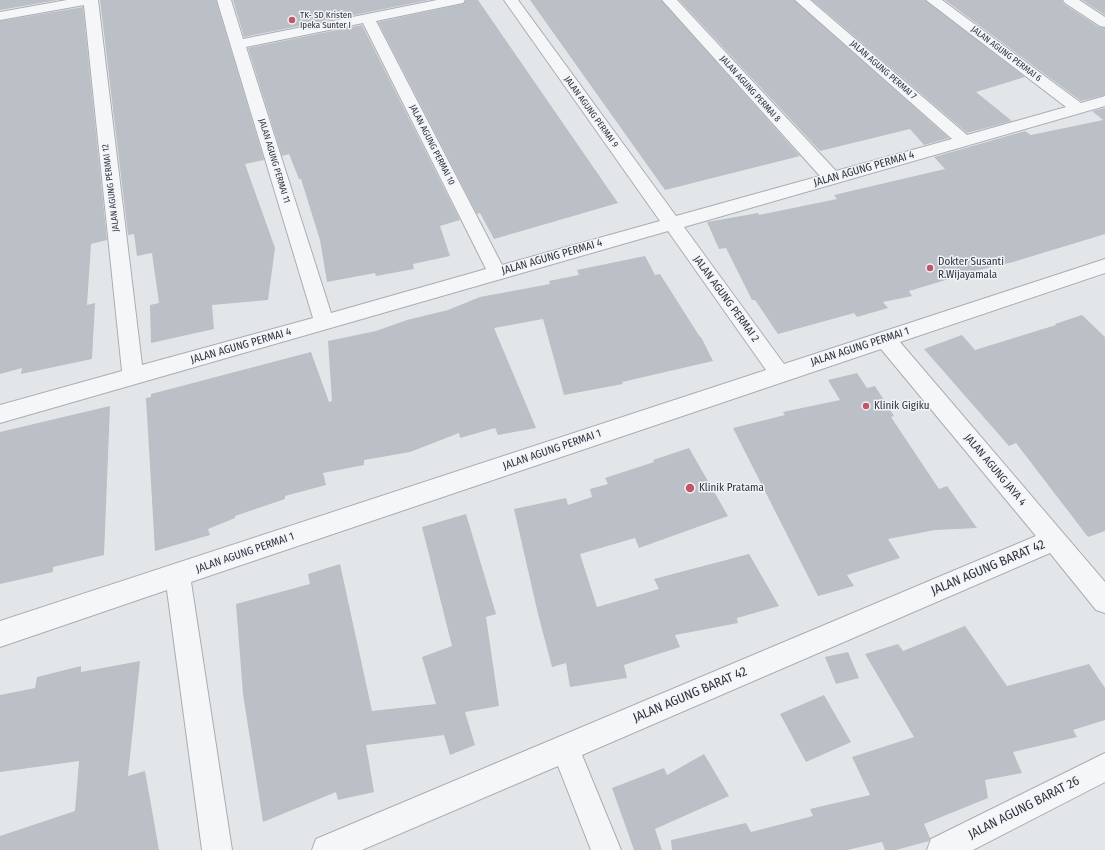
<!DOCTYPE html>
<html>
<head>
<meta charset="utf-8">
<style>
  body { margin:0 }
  canvas { display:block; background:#e3e6e9 }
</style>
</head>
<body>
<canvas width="1105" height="850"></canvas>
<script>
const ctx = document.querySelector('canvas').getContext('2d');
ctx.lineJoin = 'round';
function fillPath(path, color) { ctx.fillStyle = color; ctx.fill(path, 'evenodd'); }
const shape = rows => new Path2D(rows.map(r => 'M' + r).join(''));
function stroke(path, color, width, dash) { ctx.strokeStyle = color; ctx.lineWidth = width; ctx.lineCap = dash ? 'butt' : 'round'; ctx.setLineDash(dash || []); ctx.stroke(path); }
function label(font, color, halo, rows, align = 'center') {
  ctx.font = font + ' "Fira Sans Condensed",sans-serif'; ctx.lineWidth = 3; ctx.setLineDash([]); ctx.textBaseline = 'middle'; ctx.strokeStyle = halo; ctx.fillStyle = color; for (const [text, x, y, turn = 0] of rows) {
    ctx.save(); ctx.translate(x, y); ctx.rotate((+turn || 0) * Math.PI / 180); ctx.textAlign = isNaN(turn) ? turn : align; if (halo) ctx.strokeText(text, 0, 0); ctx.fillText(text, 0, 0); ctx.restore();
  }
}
const building = shape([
  [0,0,58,0,0,10],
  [100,0,216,0,264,160,245,164,275,248,268,300,212,305,214,329,151,343,150,305,159,303,152,253,137,256,134,234,128,235],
  [233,0,429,0,244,37],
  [466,0,478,0,618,203,494,239,480,213,477,214,378,22,463,4],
  [530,0,661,0,800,156,665,190],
  [679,0,794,0,949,138,924,145,910,129,820,151],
  [812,0,925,0,1025,77,976,92,1012,121,967,133],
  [945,0,1062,0,1064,4,1099,27,1105,28,1105,95,1081,101],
  [1082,0,1105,0,1105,15],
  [83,7,107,240,91,244,87,305,95,303,92,359,21,374,22,368,0,374,0,21],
  [362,25,460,220,440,226,450,256,413,264,414,269,376,276,375,273,327,282,320,240,301,179,299,179,289,154,282,156,248,48],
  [1105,108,1105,234,1013,262,979,270,909,291,912,296,883,302,888,308,857,317,854,313,778,334,755,300,752,300,726,248,719,249,707,222,758,213,759,215,837,199,834,195,945,169,934,157,1025,131,1031,135,1103,120,1092,111],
  [645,256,655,275,660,274,700,337,701,337,713,361,622,382,623,384,564,395,543,319,494,328,536,428,498,435,495,428,460,438,459,433,410,452,364,460,364,465,323,473,326,485,285,496,285,499,235,516,235,518,208,529,210,535,155,551,146,398,151,397,151,394,311,352,329,402,332,401,328,341,376,331,407,320,448,310,480,297,550,284,549,281,579,275,577,270],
  [1082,315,1105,337,1105,531,1088,537,1016,443,1009,446,924,349,962,335,975,350,1056,325,1055,324],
  [857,373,867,388,875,386,894,416,891,417,939,489,947,486,977,528,935,530,888,539,900,558,847,575,854,586,818,596,733,428,785,415,783,412,840,400,828,380],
  [110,406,104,555,53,567,53,572,0,584,0,432],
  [689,448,728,516,639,548,635,538,580,554,597,607,659,589,654,579,749,554,779,606,737,618,738,623,675,635,680,647,624,665,627,678,570,687,566,663,552,667,538,614,514,509,566,498,568,505,592,497,590,489,608,484,605,478,654,462,653,460],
  [466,514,496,614,486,617,499,706,465,712,475,745,450,755,444,735,366,745,374,792,338,800,336,792,263,822,243,694,236,604,310,584,308,574,340,564,372,711,436,704,422,657,452,646,422,527],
  [965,626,1007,686,1089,664,1105,688,1105,720,1073,730,1077,737,1013,752,1022,773,985,780,988,798,924,824,930,838,929,841,896,850,885,850,882,842,847,850,672,850,671,840,746,823,751,832,813,816,810,809,870,795,852,757,914,737,865,654,898,644,903,651],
  [848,652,859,678,836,684,825,657],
  [140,661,128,776,145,771,159,850,0,850,0,836,75,811,79,761,0,772,0,695,35,688,37,677,81,666,81,672],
  [824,695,851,742,806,762,780,714],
  [704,754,729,796,655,829,662,850,634,850,612,788,664,768,667,775]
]);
const minor = shape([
  [67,0,98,0,142,365,313,318,217,0,231,0,243,39,437,0,465,0,463,3,458,4,376,21,502,265,660,221,504,0,518,0,676,216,820,176,662,0,677,0,836,171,952,139,795,0,810,0,967,135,1066,107,926,0,942,0,1081,103,1105,96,1105,106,684,227,784,364,1105,259,1105,273,900,342,1105,582,1105,613,1096,610,1050,553,582,755,621,850,591,850,558,766,362,850,312,850,316,839,1036,536,881,349,191,582,232,850,202,850,167,590,0,647,0,621,766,370,668,231,0,423,0,405,122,371,84,5,0,20,0,12,67,0],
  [363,23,486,269,331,313,246,47,363,23],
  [1063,0,1079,0,1105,17,1105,27,1100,26,1065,3,1063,0],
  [1105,753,1105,782,973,850,927,850,931,839,1105,753]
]);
const markers = [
  [292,20,4,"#c05667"],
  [930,268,4,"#c05667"],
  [866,406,4,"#c05667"],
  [690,488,5,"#c05667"]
];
const farPoinames = [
  ["TK- SD Kristen",300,15],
  ["Ipeka Sunter I",300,25]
];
const farStreetnames = [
  ["JALAN AGUNG PERMAI 6",1006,54,37],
  ["JALAN AGUNG PERMAI 7",883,70,41],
  ["JALAN AGUNG PERMAI 8",750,89,48],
  ["JALAN AGUNG PERMAI 9",591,112,54],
  ["JALAN AGUNG PERMAI 10",432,145,63],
  ["JALAN AGUNG PERMAI 11",274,161,73],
  ["JALAN AGUNG PERMAI 12",111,188,-97]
];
const streetNames = [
  ["JALAN AGUNG PERMAI 4",864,169,-16],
  ["JALAN AGUNG PERMAI 4",552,257,-16],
  ["JALAN AGUNG PERMAI 2",726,299,54],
  ["JALAN AGUNG PERMAI 4",241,346,-16],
  ["JALAN AGUNG PERMAI 1",860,347,-18],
  ["JALAN AGUNG PERMAI 1",552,450,-19],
  ["JALAN AGUNG JAYA 4",995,470,50],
  ["JALAN AGUNG PERMAI 1",245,553,-19]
];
const poiNames = [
  ["Dokter Susanti",938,262],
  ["R.Wijayamala",938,275],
  ["Klinik Gigiku",874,406],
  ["Klinik Pratama",699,488]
];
const nearStreetnames = [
  ["JALAN AGUNG BARAT 42",988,568,-23],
  ["JALAN AGUNG BARAT 42",690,695,-23],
  ["JALAN AGUNG BARAT 26",1024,808,-27]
];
fillPath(building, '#bbbfc6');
stroke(minor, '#a9adb3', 2);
fillPath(minor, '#f5f6f8');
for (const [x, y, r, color] of markers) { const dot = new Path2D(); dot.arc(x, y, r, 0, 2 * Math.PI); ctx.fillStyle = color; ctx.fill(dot); stroke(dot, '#f2f4f7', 1.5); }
label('9px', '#2d3440', '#f2f4f7', farPoinames, 'left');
label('9px', '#2d3440', '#f2f4f7', farStreetnames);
label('11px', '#2d3440', '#f2f4f7', streetNames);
label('11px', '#2d3440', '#f2f4f7', poiNames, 'left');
label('13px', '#2d3440', '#f2f4f7', nearStreetnames);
</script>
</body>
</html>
